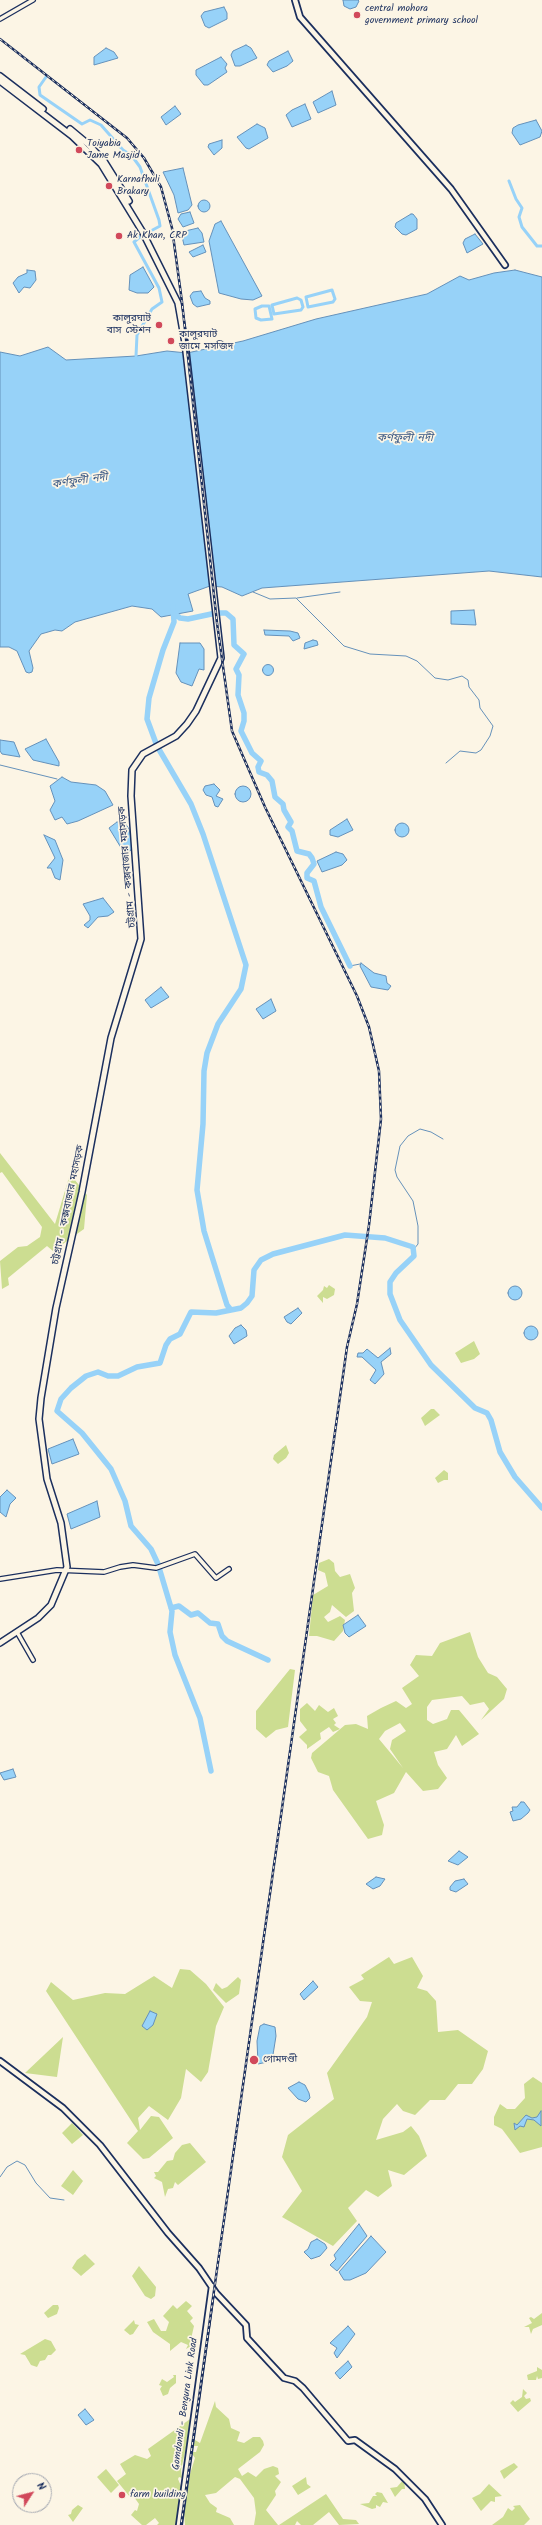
<!DOCTYPE html>
<html>
<head>
<meta charset="utf-8">
<style>
  body { margin:0 }
  #map { position:relative; width:542px; height:2525px; overflow:hidden; background:#fcf5e5; font-family:Kalam,sans-serif }
  canvas { display:block }
  .north { position:absolute; left:12px; top:2473px; width:40px; height:40px; box-sizing:border-box; background:#fcf5e5; border:1px solid #a2a6af; border-radius:50%; rotate:54deg; font-size:11px; font-weight:700; line-height:16px; text-align:center; color:#1b2f5e }
  .north::after { content:''; display:block; margin:auto; width:14px; height:18px; background:#d1495b; clip-path:polygon(50% 0,100% 100%,50% 72%,0 100%) }
</style>
</head>
<body>
<div id="map">
<canvas width="542" height="2525"></canvas>
<div class="north">N</div>
</div>
<script>
const ctx = document.querySelector('canvas').getContext('2d');
ctx.lineJoin = 'round';
function fillPath(path, color) { ctx.fillStyle = color; ctx.fill(path, 'evenodd'); }
const shape = rows => new Path2D(rows.map(r => 'M' + r).join(''));
function stroke(path, color, width, dash) { ctx.strokeStyle = color; ctx.lineWidth = width; ctx.lineCap = dash ? 'butt' : 'round'; ctx.setLineDash(dash || []); ctx.stroke(path); }
function label(font, color, halo, rows, align = 'center') {
  ctx.font = font + ' Kalam,"Noto Sans Bengali",sans-serif'; ctx.lineWidth = 3.5; ctx.setLineDash([]); ctx.textBaseline = 'middle'; ctx.strokeStyle = halo; ctx.fillStyle = color; for (const [text, x, y, turn = 0] of rows) {
    ctx.save(); ctx.translate(x, y); ctx.rotate((+turn || 0) * Math.PI / 180); ctx.textAlign = isNaN(turn) ? turn : align; if (halo) ctx.strokeText(text, 0, 0); ctx.fillText(text, 0, 0); ctx.restore();
  }
}
const green = shape([
  [0,1153,55,1224,70,1174,87,1195,84,1229,53,1251,47,1246,8,1278,9,1285,2,1289,0,1261,18,1247,27,1246,40,1237,42,1227,2,1172,0,1173],
  [329,1285,335,1289,334,1295,327,1299,323,1297,323,1303,317,1296,323,1290,324,1286,327,1288],
  [474,1341,480,1354,474,1359,461,1363,455,1353],
  [431,1409,434,1409,440,1415,425,1426,421,1418],
  [286,1445,289,1453,286,1458,278,1464,273,1459,274,1455],
  [444,1470,448,1473,448,1480,444,1480,438,1483,435,1478],
  [329,1559,334,1563,335,1571,340,1577,350,1574,355,1588,352,1593,354,1611,346,1617,332,1605,330,1612,324,1617,328,1622,340,1616,345,1620,343,1631,334,1641,317,1636,309,1636,313,1595,328,1586,325,1573,318,1570,319,1563],
  [470,1632,478,1657,488,1673,497,1677,507,1689,504,1699,481,1720,489,1709,484,1702,470,1705,462,1696,432,1700,427,1707,427,1720,433,1724,447,1719,451,1710,459,1710,479,1734,462,1746,456,1735,447,1749,434,1752,438,1765,447,1778,438,1789,423,1791,406,1772,394,1793,376,1801,384,1825,382,1835,368,1839,333,1790,329,1776,318,1772,311,1758,312,1753,345,1725,356,1724,368,1729,367,1716,381,1708,396,1701,406,1708,412,1704,402,1688,419,1676,410,1665,416,1655,432,1656,440,1643],
  [400,1723,406,1731,392,1740,390,1749,403,1768,379,1739,385,1731],
  [290,1669,295,1670,288,1727,276,1730,266,1738,256,1729,256,1711],
  [307,1703,315,1711,319,1705,328,1712,334,1708,338,1716,333,1719,336,1723,334,1725,340,1729,333,1732,329,1727,320,1733,321,1739,307,1749,307,1745,299,1737,307,1730,300,1721,300,1709],
  [389,1957,394,1964,412,1957,423,1976,417,1988,427,1991,436,2001,438,2032,458,2030,488,2051,483,2069,472,2084,458,2084,445,2100,430,2100,415,2115,403,2111,397,2104,383,2119,376,2140,403,2132,411,2126,419,2136,427,2156,404,2175,388,2170,392,2186,378,2197,366,2190,348,2208,357,2221,333,2246,282,2217,302,2191,282,2157,288,2135,334,2099,327,2073,367,2017,372,2002,360,2001,349,1987,364,1979,361,1975],
  [180,1969,190,1970,206,1984,224,2007,216,2026,208,2072,201,2082,186,2069,181,2098,168,2120,149,2106,138,2118,140,2130,151,2116,159,2117,173,2138,149,2158,143,2159,127,2143,138,2131,46,1991,51,1982,73,2000,105,1993,125,1994,154,1976,172,1988],
  [238,1977,241,1980,239,1994,226,2003,213,1990,216,1983,222,1989,227,1987],
  [63,2037,57,2077,25,2073],
  [533,2077,542,2083,542,2147,520,2153,502,2129,494,2125,494,2117,500,2104,507,2109,515,2109,525,2098,524,2084],
  [72,2123,83,2135,72,2144,62,2133],
  [190,2143,206,2162,178,2185,175,2182,173,2188,168,2189,165,2197,162,2182,154,2178,156,2176,154,2172,158,2172,167,2161,173,2160,175,2153,182,2145],
  [73,2170,83,2181,73,2195,61,2186],
  [85,2254,95,2264,81,2276,72,2268,77,2260],
  [139,2266,156,2287,155,2296,151,2299,145,2296,132,2276],
  [186,2301,192,2306,187,2311,193,2318,190,2321,194,2326,191,2339,195,2344,186,2349,188,2345,181,2342,170,2351,170,2344,153,2332,147,2322,154,2319,161,2331,166,2331,169,2322,163,2316,173,2305,177,2309],
  [53,2305,58,2305,59,2308,57,2314,48,2318,44,2313],
  [542,2313,542,2325,533,2329,531,2334,529,2327,524,2327,532,2323,529,2318,531,2317,534,2319],
  [134,2320,135,2324,139,2325,133,2334,130,2335,124,2330],
  [45,2339,51,2341,56,2350,51,2355,48,2355,45,2360,40,2361,37,2367,31,2365,25,2355,20,2354],
  [537,2367,542,2370,542,2378,538,2379,537,2376,536,2380,528,2380,527,2375,537,2371],
  [173,2375,176,2375,176,2383,170,2388,168,2394,163,2396,160,2389,162,2386,159,2385,162,2379,167,2382,174,2377],
  [523,2389,527,2393,524,2396,526,2399,530,2398,531,2401,518,2412,510,2403,513,2400,515,2402,522,2397],
  [215,2401,216,2407,229,2419,231,2428,240,2432,237,2441,244,2443,253,2437,260,2437,263,2441,264,2445,260,2452,238,2469,242,2476,248,2472,256,2477,264,2469,273,2466,278,2468,279,2474,275,2476,281,2482,275,2491,276,2495,266,2510,278,2525,254,2525,256,2513,254,2498,240,2479,235,2477,216,2493,205,2495,210,2503,217,2508,216,2512,230,2518,234,2525,185,2525,184,2513,190,2474,195,2458,191,2452,196,2452,198,2446,193,2446,195,2440,200,2443],
  [193,2417,181,2470,182,2478,179,2477,178,2479,183,2491,177,2525,157,2525,159,2523,155,2518,146,2525,142,2525,131,2515,135,2510,137,2511,139,2504,134,2497,130,2497,117,2481,126,2474,120,2464,135,2455,147,2459,151,2456,148,2449],
  [514,2463,518,2467,504,2479,500,2471],
  [106,2469,119,2485,111,2493,97,2477],
  [306,2477,307,2484,311,2487,298,2495,292,2486],
  [404,2479,405,2489,402,2489,395,2497,390,2488,397,2487],
  [489,2484,502,2496,495,2497,495,2502,491,2501,481,2511,472,2498,480,2494],
  [377,2492,382,2493,388,2503,383,2502,380,2507,376,2505,376,2508,372,2509,360,2504,369,2503,373,2496,377,2496,375,2494],
  [326,2494,343,2519,356,2520,359,2524,339,2525,329,2512,313,2525,301,2525,297,2521,295,2525,279,2525],
  [78,2505,83,2508,73,2522,68,2515,71,2514,72,2510],
  [520,2505,530,2519,524,2525,492,2525,503,2517,508,2508,512,2511,515,2508,513,2506]
]);
const water = shape([
  [343,0,358,0,359,1,356,7,350,9,344,6,343,0],
  [224,7,227,13,227,19,209,28,205,26,201,16,204,12,224,7],
  [246,45,251,48,257,58,240,66,235,66,231,55,233,51,246,45],
  [106,48,114,52,118,58,94,65,94,57,106,48],
  [288,51,293,61,287,66,273,72,267,65,269,61,288,51],
  [221,57,227,64,225,68,227,72,208,85,204,85,196,75,196,70,221,57],
  [332,91,336,105,318,113,313,102,332,91],
  [305,104,311,119,292,127,286,115,292,110,305,104],
  [175,106,181,114,166,125,161,117,175,106],
  [536,120,542,131,540,137,520,145,512,133,513,128,518,125,536,120],
  [257,124,265,128,268,138,249,149,246,148,237,137,257,124],
  [222,140,222,148,214,155,208,147,209,144,222,140],
  [183,168,192,205,188,210,178,213,174,195,163,172,183,168],
  '198 206a6 6 0 1 1 12 0a6 6 0 1 1-12 0Z',
  [190,212,194,223,183,227,178,219,181,214,190,212],
  [411,214,413,214,417,219,417,229,406,235,402,234,395,227,396,223,411,214],
  [221,221,262,296,253,300,241,299,219,293,209,241,215,224,221,221],
  [198,228,202,233,204,242,184,245,181,232,198,228],
  [475,234,483,244,467,253,463,243,465,239,475,234],
  [203,245,206,252,193,257,189,252,203,245],
  [143,267,154,287,148,293,137,293,129,290,130,275,143,267],
  [27,270,35,271,36,280,30,288,24,287,19,293,13,283,18,277,27,273,27,270],
  [515,270,542,277,542,577,489,571,262,588,242,596,222,587,210,586,188,594,193,611,161,617,152,609,132,606,75,622,62,631,55,630,41,634,29,651,33,668,32,672,29,673,26,672,17,651,9,647,0,647,0,352,20,356,48,347,66,360,136,356,167,351,187,353,243,341,316,319,427,294,460,276,469,280,494,273,515,270],
  [201,291,205,298,210,301,210,304,197,307,193,304,190,296,193,292,201,291],
  [474,610,476,625,451,624,451,611,474,610],
  [264,630,290,631,298,633,300,638,293,641,289,636,265,635,264,630],
  [313,640,317,641,318,645,304,649,305,643,313,640],
  [180,643,200,643,204,649,204,670,199,669,192,686,181,682,176,673,180,643],
  '262.5 670a5.5 5.5 0 1 1 11 0a5.5 5.5 0 1 1-11 0Z',
  [46,739,59,762,59,766,33,760,25,749,46,739],
  [0,740,14,742,20,757,2,754,0,751,0,740],
  [62,777,71,782,96,785,105,791,113,805,78,821,67,824,62,817,55,820,50,810,55,801,50,786,62,777],
  [214,784,220,790,216,796,223,799,218,807,215,806,212,797,206,795,203,790,205,786,214,784],
  '235 794a8 8 0 1 1 16 0a8 8 0 1 1-16 0Z',
  [347,819,353,830,338,837,330,835,330,830,347,819],
  [117,822,125,823,129,829,133,847,130,851,123,851,109,828,117,822],
  '395 830a7 7 0 1 1 14 0a7 7 0 1 1-14 0Z',
  [44,835,55,840,63,860,60,880,55,878,51,868,47,868,55,858,44,835],
  [336,852,343,854,347,860,342,865,322,872,317,861,336,852],
  [103,898,114,912,108,916,98,917,88,928,84,925,90,920,90,916,83,904,103,898],
  [361,963,374,973,386,976,387,983,391,986,388,990,371,987,360,966,361,963],
  [161,987,169,997,151,1008,145,1000,161,987],
  [271,999,276,1011,263,1019,256,1009,271,999],
  '508 1293a7 7 0 1 1 14 0a7 7 0 1 1-14 0Z',
  [298,1308,302,1313,291,1324,287,1322,284,1317,298,1308],
  [241,1325,246,1330,247,1336,234,1344,229,1336,235,1328,241,1325],
  '524 1333a7 7 0 1 1 14 0a7 7 0 1 1-14 0Z',
  [390,1348,391,1354,381,1362,384,1374,375,1384,370,1380,376,1370,362,1357,357,1357,358,1353,363,1353,367,1349,378,1358,390,1348],
  [73,1439,79,1454,52,1464,48,1449,73,1439],
  [7,1490,16,1498,10,1504,6,1517,0,1512,0,1497,7,1490],
  [97,1501,100,1517,71,1529,67,1514,97,1501],
  [358,1615,366,1626,349,1637,345,1633,343,1625,358,1615],
  [13,1769,16,1777,4,1780,0,1773,13,1769],
  [521,1802,524,1802,530,1810,528,1813,521,1819,513,1821,510,1812,513,1811,512,1807,517,1807,521,1802],
  [459,1851,468,1857,458,1865,448,1861,459,1851],
  [376,1877,385,1879,380,1886,373,1889,366,1884,376,1877],
  [464,1879,468,1884,456,1892,450,1890,450,1887,455,1881,464,1879],
  [313,1981,318,1987,304,2000,300,1994,313,1981],
  [150,2011,157,2014,153,2025,147,2030,142,2026,150,2011],
  [264,2024,275,2027,276,2036,272,2061,258,2064,257,2041,260,2026,264,2024],
  [299,2082,305,2085,309,2093,310,2098,306,2102,298,2099,288,2088,299,2082],
  [541,2111,541,2126,534,2120,527,2119,524,2127,520,2126,515,2130,514,2123,517,2125,526,2115,532,2118,537,2117,541,2111],
  [359,2224,367,2236,337,2271,330,2265,336,2259,334,2255,359,2224],
  [371,2236,386,2252,366,2273,350,2280,344,2280,339,2272,371,2236],
  [317,2239,325,2244,327,2248,320,2256,311,2259,304,2252,308,2249,311,2242,317,2239],
  [348,2326,355,2334,337,2358,334,2353,337,2348,330,2343,348,2326],
  [348,2361,352,2367,340,2379,335,2373,348,2361],
  [85,2409,94,2420,86,2425,78,2415,85,2409]
]);
const stream = shape([
  [253,592,270,599,296,598,344,646,370,654,406,656,417,661,435,678,448,680,462,676,468,680,469,687,479,700,480,708,493,726,490,736,481,750,476,753,460,751,446,763],
  [297,598,340,592],
  [0,765,57,779],
  [350,966,360,964],
  [414,1249,418,1244,418,1226,413,1201,397,1177,395,1170,400,1146,408,1136,420,1129,431,1132,443,1139],
  [0,2177,7,2167,17,2161,25,2165,36,2183,50,2198,64,2200]
]);
const canal = shape([
  [46,77,39,87,40,95,82,124,90,120,101,125,123,150,132,156,140,167,159,220,160,226,147,233],
  [509,181,516,199,522,208,519,217,522,227,537,246,542,246],
  [332,290,335,299,333,302,308,307,306,297,332,290],
  [297,298,301,300,303,307,301,310,274,314,272,305,297,298],
  [262,306,269,306,272,319,261,320,256,318,255,309,262,306],
  [136,356,137,335,152,309,162,302,159,288,134,242,141,236]
]);
const river = shape([
  [173,606,174,622,163,650,149,698,147,719,157,746,191,804,203,834,246,965,241,989,218,1024,207,1053,204,1071,203,1124,197,1190,204,1231,227,1305,231,1310,241,1308,247,1303,252,1296,254,1270,261,1260,273,1254,345,1235,385,1238,413,1247,414,1256,396,1273,390,1282,390,1294,400,1320,431,1365,475,1408,487,1413,491,1420,500,1452,515,1477,542,1508],
  [175,614,180,618,188,619,216,613,226,613,233,619,234,645,244,654,236,669,239,675,238,695,244,713,244,721,241,731,252,753,261,761,258,767,259,772,267,775,272,781,275,797,283,804,284,810,291,822,288,827,292,831,297,851,309,854,312,858,314,864,307,873,307,878,314,881,321,907,350,966],
  [171,1608,179,1606,191,1615,198,1613,210,1623,218,1624,222,1636,227,1641,268,1660],
  [211,1771,200,1718,175,1655,170,1632,172,1611,158,1564,151,1549,131,1526,125,1501,111,1469,82,1433,57,1411,61,1399,71,1388,86,1376,98,1372,108,1376,118,1376,137,1367,160,1363,166,1345,170,1339,180,1334,191,1312,216,1313,231,1310]
]);
const minor = shape([
  [0,19,33,0],
  [0,1579,57,1570,104,1572,120,1567,133,1565,156,1568,195,1554,216,1578,229,1569],
  [17,1632,33,1660]
]);
const major = shape([
  [295,0,300,17,451,189,505,265],
  [0,2061,63,2108,100,2145,168,2233,199,2268,216,2293,246,2325,247,2338,269,2362,284,2378,295,2381,303,2388,348,2441,355,2440,395,2469,425,2499,442,2525],
  [179,2525,212,2286]
]);
const highway = shape([
  [0,76,43,109],
  [0,81,72,136,101,164,142,231,178,303,185,343,221,658,196,711,187,724,176,736,143,754,132,770,131,796,141,939,111,1038,82,1192,56,1308,41,1398,39,1419,47,1479,61,1523,67,1567,51,1605,38,1618,0,1643],
  [70,129,88,144,104,161,129,201]
]);
const rail = shape([
  [0,39,127,138,144,158,161,187,172,228,182,302,217,623,232,731,265,807,357,996,369,1027,379,1071,381,1119,369,1225,357,1304,347,1347,181,2525]
]);
const markers = [
  [357,15,4,"#d1495b"],
  [79,150,4,"#d1495b"],
  [109,186,4,"#d1495b"],
  [119,236,4,"#d1495b"],
  [159,325,4,"#d1495b"],
  [171,341,4,"#d1495b"],
  [254,2060,5,"#d1495b"],
  [122,2495,4,"#d1495b"]
];
const poiNames = [
  ["central mohora",365,9],
  ["government primary school",365,21],
  ["Toiyabia",87,144],
  ["Jame Masjid",87,156],
  ["Karnafhuli",117,180],
  ["Brakary",117,192],
  ["Ak Khan, CRP",127,236],
  ["কালুরঘাট",151,319,"right"],
  ["বাস স্টেশন",151,331,"right"],
  ["কালুরঘাট",179,335],
  ["জামে মসজিদ",179,347],
  ["গোমদণ্ডী",263,2060],
  ["farm building",130,2495]
];
const streetNames = [
  ["চট্টগ্রাম - কক্সবাজার মহাসড়ক",128,867,-95],
  ["চট্টগ্রাম - কক্সবাজার মহাসড়ক",69,1205,-78],
  ["Gomdandi - Bengura Link Road",186,2404,-82]
];
const waterNames = [
  ["কর্ণফুলী নদী",405,439],
  ["কর্ণফুলী নদী",80,482,-8]
];
fillPath(green, '#ccdd91');
fillPath(water, '#97d2f8');
stroke(water, '#6591ba', 1);
stroke(stream, '#6591ba', 1);
stroke(canal, '#97d2f8', 3);
stroke(river, '#97d2f8', 5.5);
stroke(minor, '#1b2f5e', 6);
stroke(major, '#1b2f5e', 8);
stroke(highway, '#1b2f5e', 8);
stroke(minor, '#fcf5e5', 3.5);
stroke(major, '#fcf5e5', 4.5);
stroke(highway, '#fcf5e5', 5);
stroke(rail, '#1b2f5e', 2.5);
stroke(rail, '#fcf5e5', 1, [3]);
for (const [x, y, r, color] of markers) { const dot = new Path2D(); dot.arc(x, y, r, 0, 2 * Math.PI); ctx.fillStyle = color; ctx.fill(dot); stroke(dot, '#fcf5e5', 1.5); }
label('10px', '#1b2f5e', '#fcf5e5', poiNames, 'left');
label('10px', '#1b2f5e', '#fcf5e5', streetNames);
label('italic 11px', '#3a5884', '#fcf5e5', waterNames);
</script>
</body>
</html>
